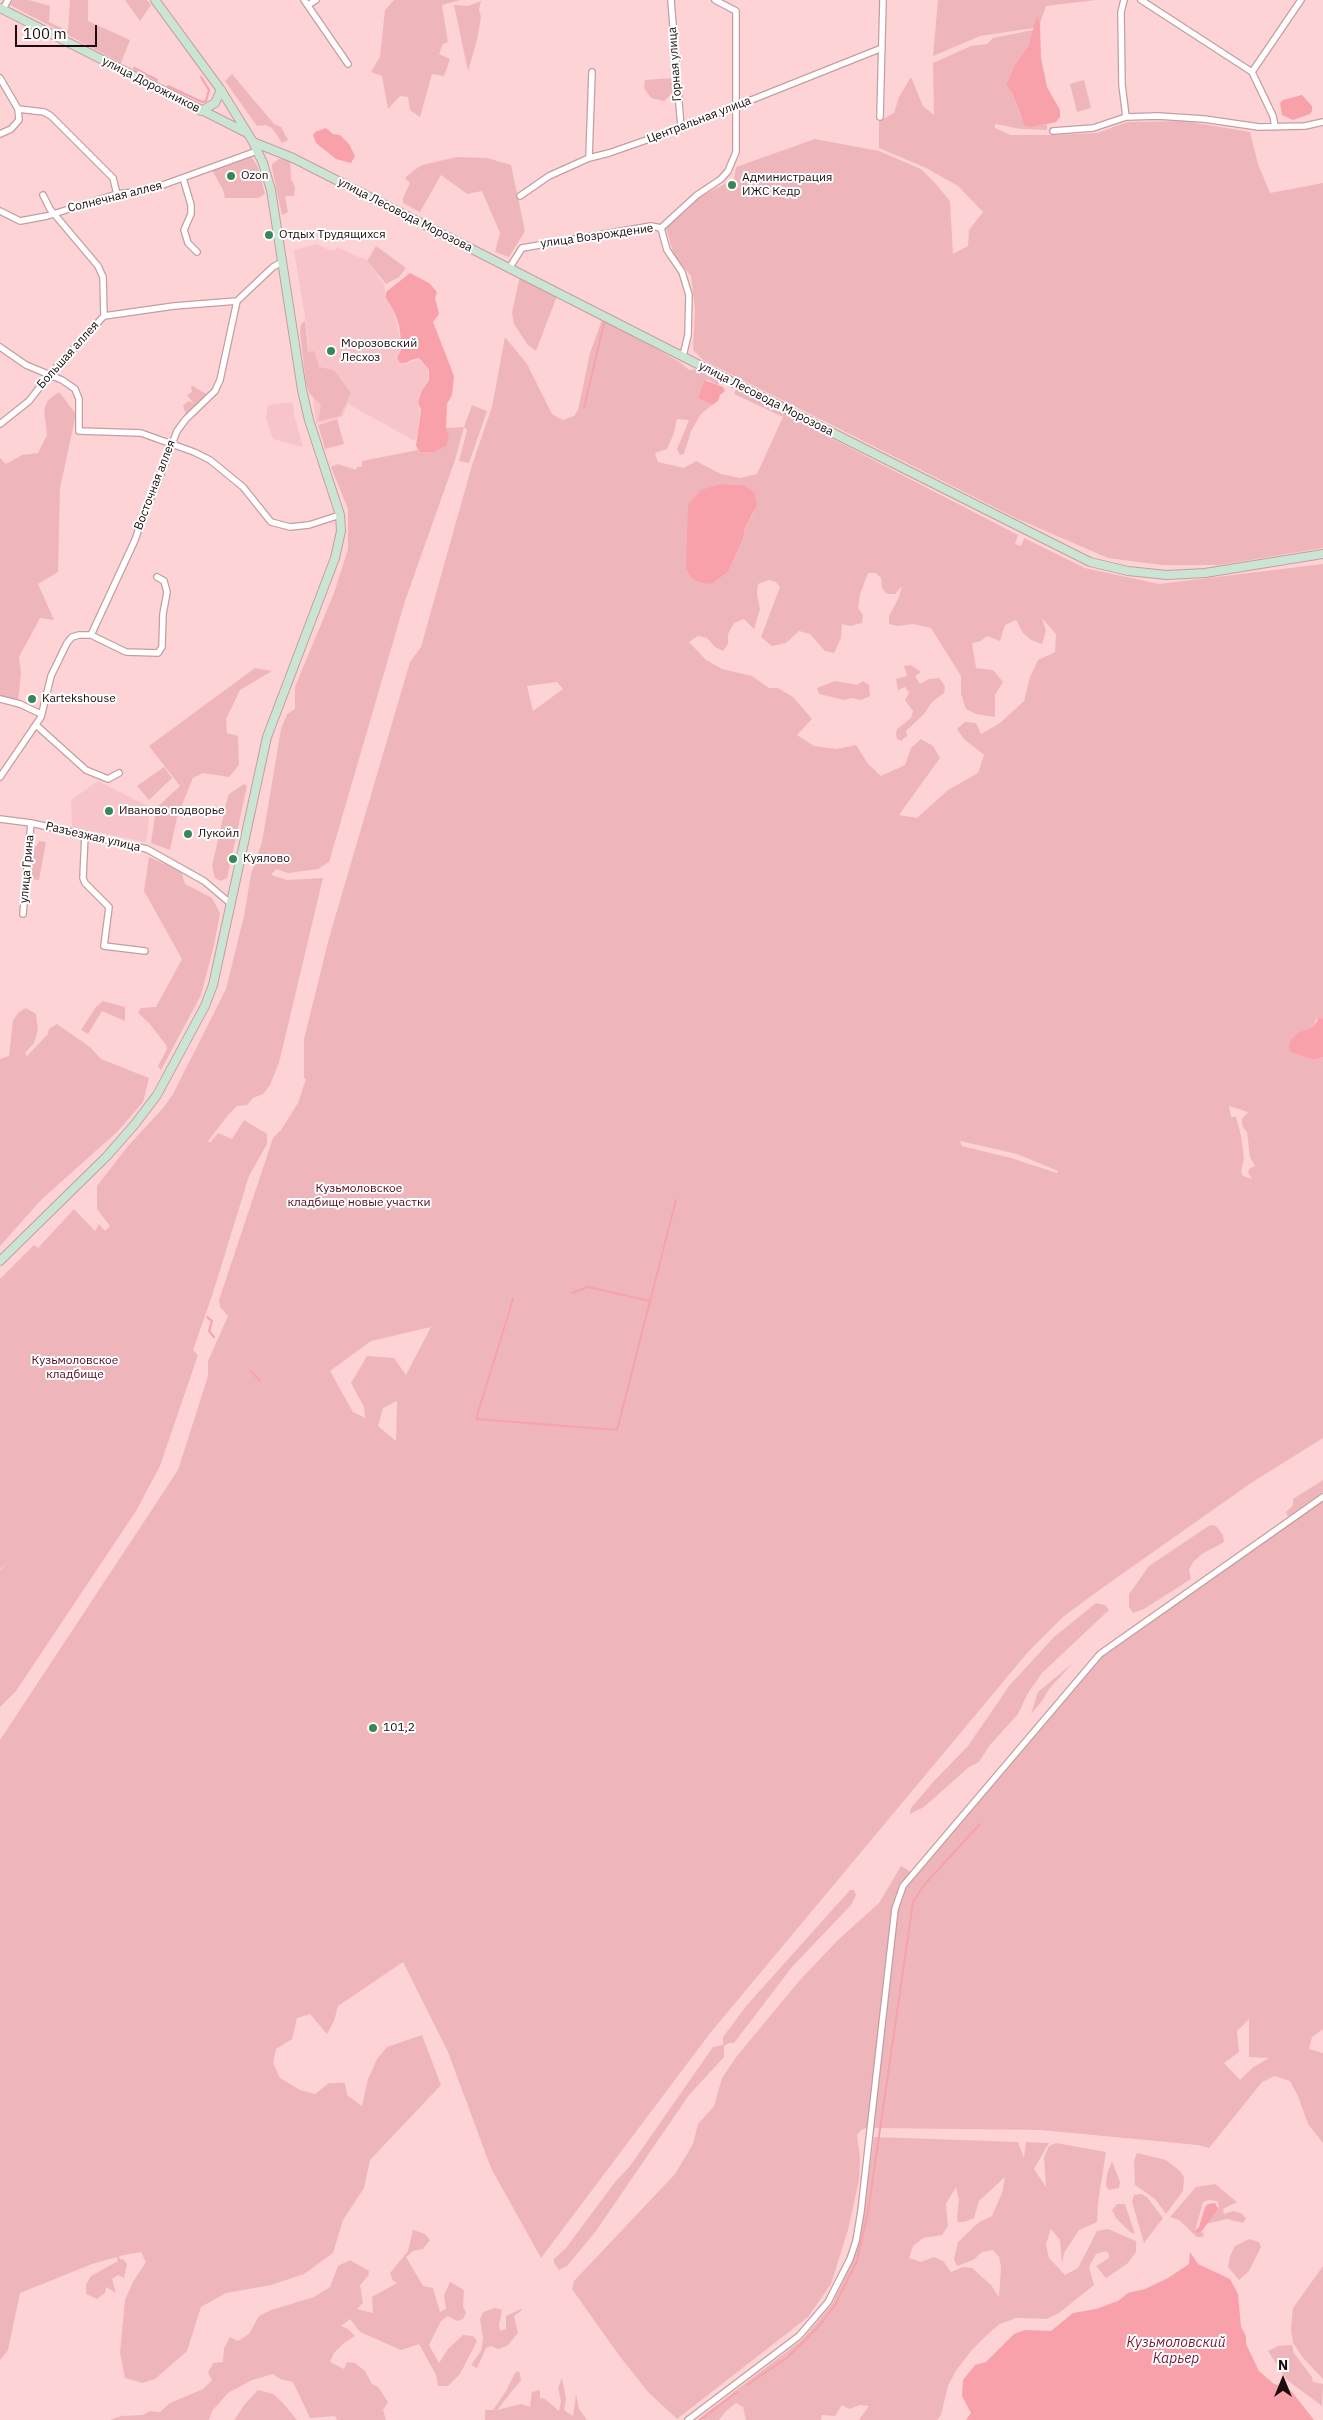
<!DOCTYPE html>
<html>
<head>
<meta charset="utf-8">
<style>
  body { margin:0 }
  #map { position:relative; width:1323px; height:2420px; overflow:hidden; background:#fdd3d6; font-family:"IBM Plex Sans",sans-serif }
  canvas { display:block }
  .north { position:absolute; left:1258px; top:2355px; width:50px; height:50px; -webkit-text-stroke:4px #fff; paint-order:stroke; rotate:0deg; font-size:14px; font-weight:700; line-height:20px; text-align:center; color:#1b0d0f }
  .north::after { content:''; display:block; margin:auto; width:18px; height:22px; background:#1b0d0f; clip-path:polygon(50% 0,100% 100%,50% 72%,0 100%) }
  .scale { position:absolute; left:15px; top:25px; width:82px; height:22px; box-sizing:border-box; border:2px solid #1b0d0f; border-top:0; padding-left:6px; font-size:15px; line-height:18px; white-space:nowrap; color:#1b0d0f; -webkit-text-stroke:4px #fff; paint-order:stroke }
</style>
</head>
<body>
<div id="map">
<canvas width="1323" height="2420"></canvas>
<div class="north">N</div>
<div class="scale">100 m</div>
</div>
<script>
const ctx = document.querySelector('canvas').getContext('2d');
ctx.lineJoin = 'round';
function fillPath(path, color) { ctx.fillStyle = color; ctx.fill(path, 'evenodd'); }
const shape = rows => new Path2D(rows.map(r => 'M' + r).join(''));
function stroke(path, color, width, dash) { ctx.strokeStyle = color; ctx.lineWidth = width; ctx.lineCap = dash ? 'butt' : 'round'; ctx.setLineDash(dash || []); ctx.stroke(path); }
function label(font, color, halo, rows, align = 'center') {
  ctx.font = font + ' "IBM Plex Sans",sans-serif'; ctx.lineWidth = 4; ctx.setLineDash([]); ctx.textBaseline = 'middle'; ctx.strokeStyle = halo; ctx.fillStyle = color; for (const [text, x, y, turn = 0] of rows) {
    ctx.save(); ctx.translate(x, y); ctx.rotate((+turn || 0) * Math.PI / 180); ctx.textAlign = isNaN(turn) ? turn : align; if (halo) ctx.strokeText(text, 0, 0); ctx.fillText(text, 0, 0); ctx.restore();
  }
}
const built = shape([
  [317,244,329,250,335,250,337,247,363,259,364,257,384,284,386,298,394,311,402,348,397,358,400,363,406,364,419,359,428,370,428,380,422,389,418,402,420,410,418,431,415,441,348,404,342,417,316,424,305,317,294,250],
  [293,402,294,414,303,447,273,439,266,418,268,405],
  [98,781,150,807,147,838,145,842,72,827,71,800]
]);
const green = shape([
  [13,0,29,0,50,6,49,22,68,31,70,0,88,0,88,21,130,40,121,63,10,5],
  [125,0,147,0,151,5,140,21],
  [394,0,460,0,442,5,448,42,443,44,439,54,450,59,444,76,432,74,420,117,410,110,408,97,400,96,388,109,382,76,371,72,380,57,385,10],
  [938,0,1096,0,1046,6,1040,23,1037,17,1034,28,980,36,933,56],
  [481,1,479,9,481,17,477,40,468,71,454,5,468,6],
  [1033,30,1028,46,1014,66,1006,85,1012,93,1021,117,1032,127,1047,124,1047,130,1021,129,995,124,995,128,1011,135,1050,135,1097,133,1127,122,1184,121,1250,132,1258,164,1270,193,1323,183,1323,548,1219,565,1162,565,1108,558,1018,519,703,360,693,350,695,309,691,276,674,255,666,228,698,198,734,179,736,167,815,139,879,151,921,169,935,183,950,201,953,254,968,246,969,230,983,212,958,186,926,168,879,148,879,121,894,113,899,97,911,77,923,106,934,115,933,63,971,46,987,44,993,38],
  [232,74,274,124,281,127,288,140,282,143,272,128,266,125,257,126,225,81],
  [673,78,674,92,664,101,651,98,644,88,645,80],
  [1084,80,1091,108,1077,112,1070,84],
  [251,156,258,167,265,194,258,198,225,198,223,190,212,170],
  [457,157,487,158,511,165,525,231,509,257,495,252,500,233,482,191,467,194,441,175,420,212,403,203,403,198,410,183,405,178,413,171,422,165],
  [279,159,290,160,291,179,295,187,294,196,285,196,288,212,282,215,272,168,272,164],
  [376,246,406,268,399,277,386,284,367,261],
  [520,276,557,296,536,351,527,344,514,324,512,313],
  [602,320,645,342,681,363,689,370,700,369,720,379,720,383,717,385,709,380,704,380,698,398,712,405,701,414,691,431,684,454,680,455,677,449,689,420,677,419,674,433,667,449,655,453,658,462,684,468,696,461,721,474,740,478,757,474,783,417,734,394,736,389,1018,535,1015,544,1021,546,1024,538,1085,568,1159,584,1323,564,1323,1019,1316,1019,1313,1027,1290,1052,1314,1060,1323,1057,1323,1438,1251,1483,1105,1586,1064,1616,1028,1652,711,2032,541,2258,491,2168,448,2052,403,1962,338,2006,334,2021,327,2034,310,2014,297,2018,292,2039,276,2049,273,2063,280,2078,300,2090,315,2094,329,2083,345,2083,347,2095,362,2106,368,2079,377,2059,387,2047,422,2035,441,2085,370,2160,364,2188,343,2220,333,2253,304,2274,271,2285,226,2293,201,2307,187,2351,155,2379,142,2383,125,2378,120,2353,125,2300,133,2282,146,2262,141,2252,119,2256,120,2259,124,2260,127,2264,124,2278,118,2275,112,2279,116,2293,106,2287,105,2293,97,2299,86,2294,86,2285,91,2276,118,2261,117,2257,92,2264,20,2293,8,2350,0,2360,0,1740,178,1470,208,1376,208,1361,228,1316,220,1307,219,1300,273,1138,281,1130,298,1103,306,1079,304,1078,304,1039,329,938,410,662,421,647,472,465,492,407,505,337,527,364,552,414,563,420,574,416,578,410,590,353],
  [721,484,742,485,754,492,754,512,745,528,743,539,728,572,712,584,689,523,688,505],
  [868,573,876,573,881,578,882,588,887,594,895,594,902,586,899,597,889,616,889,624,898,626,913,624,931,628,961,676,961,694,966,709,976,714,995,717,995,695,1003,682,993,670,976,668,972,643,981,641,987,636,1000,641,1005,625,1016,620,1023,633,1031,640,1042,644,1046,631,1042,618,1056,634,1055,652,1038,660,1030,677,1024,701,1000,723,981,734,976,723,965,722,957,729,964,739,984,755,978,773,948,790,917,818,899,815,940,758,933,746,921,739,911,748,905,765,881,776,868,764,856,745,836,749,814,746,797,735,812,719,793,697,778,688,769,688,752,676,722,669,706,660,689,642,698,636,707,638,715,647,723,651,728,644,728,634,734,623,744,619,754,629,760,609,757,594,758,584,769,580,776,582,780,587,761,637,772,646,786,643,799,631,810,634,825,651,834,653,841,638,842,624,850,626,862,623,863,615,858,608,860,594],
  [557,682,563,689,533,711,527,686],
  [1229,1106,1248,1112,1242,1119,1242,1126,1247,1132,1250,1157,1255,1166,1250,1168,1248,1172,1252,1179,1243,1176,1241,1172,1244,1158,1241,1136,1236,1117,1231,1117],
  [960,1141,1017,1154,1058,1171,1057,1173,1011,1158,962,1146],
  [431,1327,406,1375,394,1358,367,1356,351,1383,364,1407,365,1418,353,1412,330,1371,371,1341],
  [397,1401,396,1441,378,1426,383,1408],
  [305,321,308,352,314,351,319,367,334,370,351,393,340,416,318,421,321,405,309,393,306,383,300,332,301,324],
  [193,386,208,395,186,415,183,405,189,401,194,404,187,395,192,392,191,387],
  [59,392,76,414,60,488,58,572,38,584,54,620,40,618,19,657,21,673,18,701,0,697,0,458,6,464,22,455,38,453,47,435,44,410,48,400],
  [472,405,487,411,469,463,459,461,467,430,464,427,455,460,405,601,329,862,318,869,288,873,276,869,271,875,287,880,323,878,279,1063,270,1085,263,1094,253,1098,247,1105,237,1106,229,1114,208,1141,210,1143,218,1133,232,1139,244,1120,267,1134,267,1144,249,1176,212,1296,193,1350,198,1355,160,1466,136,1511,16,1691,0,1707,0,1570,7,1563,0,1569,0,1279,34,1245,38,1248,74,1209,95,1231,99,1224,105,1231,110,1226,97,1209,97,1186,128,1146,164,1107,173,1094,226,989,244,916,251,874,262,842,281,729,287,714,295,709,295,687,334,593,348,549,348,509,331,467,338,464,356,470,357,467,362,467,362,461,418,450,420,452,434,452,446,428,464,427],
  [337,419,344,444,325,449,318,425],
  [911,665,921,672,915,676,920,684,929,679,939,678,945,686,944,693,932,702,924,714,906,731,907,736,901,741,897,739,896,734,897,729,911,718,913,711,905,700,909,693,905,687,898,690,896,679,907,676,904,666],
  [255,668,272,671,240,690,226,719,227,733,238,736,239,765,229,777,203,773,193,778,177,817,170,850,151,843,156,808,180,786,149,746],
  [835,681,857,685,863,681,869,685,870,696,861,700,851,698,844,700,819,694,817,688],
  [164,767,172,778,149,800,137,786],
  [244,784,247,786,227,878,220,881,215,878,212,866,227,800,229,794],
  [39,841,46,842,39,880,30,879,34,846,37,846],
  [149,857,181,871,185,884,212,898,220,913,214,945,201,995,161,1070,158,1066,167,1049,166,1045,149,1023,138,1013,141,1008,156,1007,182,959,144,891],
  [103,1001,125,1007,125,1021,102,1011,88,1034,81,1030,95,1008],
  [26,1008,36,1014,38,1030,34,1043,25,1053,27,1056,48,1034,49,1029,57,1024,90,1047,101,1059,149,1078,143,1102,118,1131,41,1200,0,1246,0,1059,9,1056,13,1020,19,1012],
  [1323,1480,1323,1492,1288,1517,1286,1512,1293,1505,1293,1499],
  [1323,1500,1323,2029,1312,2037,1309,2049,1323,2053,1323,2143,1308,2124,1298,2096,1290,2081,1275,2076,1262,2082,1209,2148,1198,2145,1041,2130,875,2128,874,2137,1018,2142,1024,2158,1026,2142,1049,2143,1034,2169,1046,2187,1044,2157,1049,2146,1056,2143,1106,2152,1098,2202,1097,2222,1079,2230,1064,2253,1062,2264,1060,2240,1051,2229,1046,2244,1049,2258,1065,2275,1078,2268,1097,2231,1108,2229,1136,2241,1136,2252,1128,2263,1106,2278,1096,2266,1109,2258,1109,2254,1106,2251,1096,2254,1089,2267,1094,2285,1059,2313,1047,2319,1016,2318,1000,2324,989,2333,971,2351,955,2372,948,2386,941,2415,937,2420,859,2420,869,2406,860,2405,849,2409,842,2405,835,2416,822,2415,821,2420,746,2420,743,2407,736,2403,726,2411,719,2420,697,2420,802,2340,832,2304,853,2261,864,2211,875,2129,873,2128,896,1910,904,1888,1091,1666,1111,1649],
  [1249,2019,1249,2057,1269,2058,1252,2068,1240,2080,1224,2063,1239,2052,1237,2031],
  [1005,2177,1002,2193,992,2216,979,2222,958,2242,954,2259,957,2266,973,2260,982,2252,993,2250,999,2257,1001,2267,999,2297,991,2285,972,2268,963,2267,951,2272,943,2261,934,2257,921,2262,909,2258,913,2246,923,2238,942,2235,948,2226,946,2204,956,2187,959,2200,957,2217,958,2222,964,2222,974,2218,979,2201],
  [1210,1525,1216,1526,1223,1535,1224,1542,1202,1554,1193,1562,1189,1570,1191,1579,1144,1609,1133,1613,1129,1607,1129,1594,1149,1566],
  [1096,1603,1105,1605,1109,1610,1042,1673,1028,1693,1018,1714,990,1745,979,1762,969,1767,924,1807,910,1814,911,1808,934,1781,968,1746,1009,1686,1054,1637],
  [1073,1663,1049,1689,1042,1701,1031,1714,1038,1692],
  [901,1866,911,1872,897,1895,893,1909,869,2127,861,2130,857,2135,860,2157,859,2180,848,2230,831,2284,808,2317,677,2419,648,2392,618,2354,572,2289,574,2281,675,2174,693,2144,698,2124,714,2106,722,2078,737,2056,799,1981,838,1940,879,1903],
  [850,1890,854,1890,856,1895,851,1905,792,1967,734,2043,729,2043,724,2046,724,2057,689,2095,596,2231,567,2266,559,2270,554,2263,554,2259,566,2248,615,2182,630,2166,713,2047,723,2045,723,2037,747,2005],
  [1137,2153,1166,2160,1180,2171,1184,2177,1183,2191,1166,2214,1155,2199,1135,2185,1134,2161],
  [1112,2161,1120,2182,1119,2188,1109,2190,1106,2186,1107,2174],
  [1215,2184,1237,2202,1223,2209,1224,2214,1233,2211,1241,2213,1246,2218,1243,2223,1227,2219,1205,2224,1219,2206,1217,2201,1209,2200,1203,2202,1195,2231,1204,2233,1203,2237,1197,2237,1179,2220,1170,2217,1196,2187],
  [1141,2194,1147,2197,1163,2218,1144,2243,1132,2202,1134,2195],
  [1117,2204,1125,2204,1135,2234,1130,2232,1116,2218,1112,2210],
  [413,2230,425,2234,430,2240,423,2249,413,2251,406,2257,423,2286,433,2288,440,2312,446,2309,444,2295,450,2282,464,2290,463,2306,466,2313,463,2319,457,2321,448,2316,441,2321,429,2345,439,2363,448,2349,463,2335,473,2336,477,2341,460,2374,448,2386,438,2386,436,2375,419,2344,401,2350,360,2332,350,2319,341,2326,348,2329,355,2336,344,2343,334,2353,330,2362,344,2369,347,2362,355,2363,365,2371,372,2384,378,2387,388,2402,383,2410,386,2420,337,2420,335,2416,310,2418,293,2382,280,2379,273,2374,252,2380,228,2393,212,2411,209,2420,110,2420,121,2416,143,2415,150,2411,160,2412,170,2403,203,2389,212,2380,208,2373,213,2363,223,2362,224,2348,230,2337,238,2341,249,2334,259,2316,271,2310,314,2297,330,2287,338,2266,350,2260,369,2271,368,2276,360,2285,363,2303,357,2309,373,2313,372,2297,397,2283,393,2281,390,2273,408,2251],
  [1249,2239,1259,2242,1261,2247,1249,2271,1239,2280,1228,2267,1230,2256,1235,2246],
  [1323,2266,1323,2379,1304,2359,1293,2343,1291,2329,1293,2308],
  [495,2308,502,2310,499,2325,500,2331,506,2329,506,2316,521,2309,522,2310,514,2316,518,2333,507,2346,498,2349,491,2346,486,2348,477,2368,471,2365,481,2351,483,2338,480,2319,483,2312],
  [1292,2345,1294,2353,1312,2377,1313,2382,1323,2384,1322,2406,1287,2380,1268,2351,1278,2346],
  [519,2371,521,2380,497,2410,521,2404,530,2407,532,2392,540,2390,540,2398,545,2399,559,2411,561,2401,558,2388,562,2378,566,2399,564,2410,573,2416,576,2394,579,2409,587,2420,485,2420,485,2410,493,2410,506,2391,515,2373],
  [258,2390,273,2394,283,2403,297,2420,234,2420,245,2404]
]);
const water = shape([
  [1037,16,1040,23,1041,58,1047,87,1060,110,1060,117,1056,122,1032,127,1025,126,1012,93,1006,85,1014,66,1028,46],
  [1302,95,1312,106,1312,111,1310,114,1293,120,1282,115,1280,103,1283,100],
  [326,128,333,134,340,135,349,144,355,156,351,163,336,159,316,143,313,135,315,132],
  [410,273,429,283,437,292,435,298,439,314,433,322,454,376,452,395,447,404,446,428,449,437,446,446,434,452,420,452,416,446,421,410,418,402,422,390,429,380,429,370,419,358,411,360,406,363,400,363,397,358,402,348,399,325,394,311,386,298,386,292],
  [704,380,723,387,725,391,720,395,718,401,712,405,698,398],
  [721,484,743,485,754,492,757,505,745,528,743,539,728,572,712,584,702,583,693,579,686,569,688,505,701,490],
  [1319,1018,1323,1019,1323,1057,1314,1060,1290,1052,1289,1046,1291,1040,1298,1033,1313,1027],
  [1215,2203,1218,2209,1201,2232,1197,2233,1195,2231,1199,2227,1205,2207,1208,2204],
  [1190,2252,1198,2264,1230,2279,1238,2294,1241,2327,1246,2336,1246,2344,1259,2371,1274,2384,1285,2386,1292,2392,1314,2420,966,2420,971,2413,962,2396,963,2380,975,2365,986,2362,1014,2334,1025,2330,1051,2331,1073,2313,1096,2309,1118,2301,1128,2293,1145,2289,1168,2278,1189,2264]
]);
const stream = shape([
  [134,68,157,80],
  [168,86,202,102,206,101,209,90,201,77],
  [584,408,604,323],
  [572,1293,588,1287,650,1301],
  [513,1299,476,1419,617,1430,676,1200],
  [207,1317,212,1321,209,1331,214,1337],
  [251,1371,260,1381],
  [747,2385,788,2357,820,2325,835,2305,857,2261,868,2212,913,1902,924,1885,980,1824],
  [700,2420,737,2392]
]);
const street = shape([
  [304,0,348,64],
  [671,0,681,128],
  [1124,0,1121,12,1122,85,1126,117],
  [1141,0,1252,72,1301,0],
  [308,5,316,0],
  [3,9,8,0],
  [1252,72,1273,116,1275,127],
  [0,78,18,109,19,120,11,129,0,134],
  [18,109,44,112,51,116,113,178,117,194],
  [880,117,883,0],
  [1053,131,1093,128,1126,117,1158,116,1204,119,1259,127,1305,126,1323,122],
  [589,158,592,72],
  [183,178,191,205,191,214,184,230,188,243,197,252],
  [43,195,50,209,98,266,103,277,104,316],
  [520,196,549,176,589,158,609,153,681,128,882,48],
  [0,211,20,221,47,216,117,194,149,190,257,151],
  [661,228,667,250,682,272,689,295,688,335,683,356],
  [510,267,522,248,651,226,661,228,697,195,721,179,728,171,736,152,736,11,715,0],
  [0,347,26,365,62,380,75,389,79,399,79,431,141,433,194,452,210,460,243,487,271,522,290,527,309,525,340,515],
  [0,424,29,401,50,374,104,316,174,306,237,301],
  [91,635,126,652,158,653,162,647,163,614,167,592,164,581,157,577],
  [0,699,20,704,41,714],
  [36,725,86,770,108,779,119,773],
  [0,777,41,717,51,676,67,643,72,637,79,635,91,635,135,540,146,507,154,492,177,431,186,419,215,391,220,380,237,301,273,267,282,262],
  [0,819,31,823,147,849,204,881,230,903],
  [85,834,83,878,85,883,109,907,104,946,145,951],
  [23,914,31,823],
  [688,2420,799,2336,828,2302,850,2259,856,2241,861,2211,895,1909,903,1886,1100,1654,1323,1497]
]);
const secondary = shape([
  [0,8,247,133],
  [201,111,215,103,221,90],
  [253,142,293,158,837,435,1090,562,1128,571,1167,575,1205,573,1323,554],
  [0,1261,107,1156,135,1124,157,1095,205,1006,213,985,267,737,335,558,341,531,340,515,309,420,302,390,271,190,263,163,253,142,221,90,155,0]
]);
const markers = [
  [231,176,5,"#378859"],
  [732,185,5,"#378859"],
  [269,235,5,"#378859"],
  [331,351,5,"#378859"],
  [32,699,5,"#378859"],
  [109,811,5,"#378859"],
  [188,834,5,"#378859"],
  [233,859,5,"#378859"],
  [373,1728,5,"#378859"]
];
const streetNames = [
  ["Горная улица",675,64,-94],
  ["улица Дорожников",151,85,27],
  ["Центральная улица",699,120,-21],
  ["Солнечная аллея",115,197,-14],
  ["улица Лесовода Морозова",405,215,27],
  ["улица Возрождение",597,236,-8],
  ["Большая аллея",68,355,-48],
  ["улица Лесовода Морозова",766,399,27],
  ["Восточная аллея",155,485,-69],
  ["Разъезжая улица",93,837,13],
  ["улица Грина",27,869,-85]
];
const poiNames = [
  ["Ozon",241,176],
  ["Администрация",742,178],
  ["ИЖС Кедр",742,192],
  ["Отдых Трудящихся",279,235],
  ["Морозовский",341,344],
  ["Лесхоз",341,358],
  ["Kartekshouse",42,699],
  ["Иваново подворье",119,811],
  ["Лукойл",198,834],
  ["Куялово",243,859],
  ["101,2",383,1728]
];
const parkNames = [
  ["Кузьмоловское",359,1189],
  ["кладбище новые участки",359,1203],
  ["Кузьмоловское",75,1361],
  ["кладбище",75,1375]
];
const waterNames = [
  ["Кузьмоловский",1176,2343],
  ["Карьер",1176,2359]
];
fillPath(built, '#f7c5c9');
fillPath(green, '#eeb6bb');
fillPath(water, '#f8a1ab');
stroke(stream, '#f8a1ab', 2);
stroke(street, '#c59ea1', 8);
stroke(secondary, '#c59ea1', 10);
stroke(street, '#fff', 5.5);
stroke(secondary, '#cbe5d5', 8);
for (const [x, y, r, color] of markers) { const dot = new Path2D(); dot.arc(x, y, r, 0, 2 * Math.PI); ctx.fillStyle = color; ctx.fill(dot); stroke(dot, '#fff', 2); }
label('12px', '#1b0d0f', '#fff', streetNames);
label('12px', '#1b0d0f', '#fff', poiNames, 'left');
label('12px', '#54071c', '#fff', parkNames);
label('italic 14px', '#7a152f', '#fff', waterNames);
</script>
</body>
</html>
